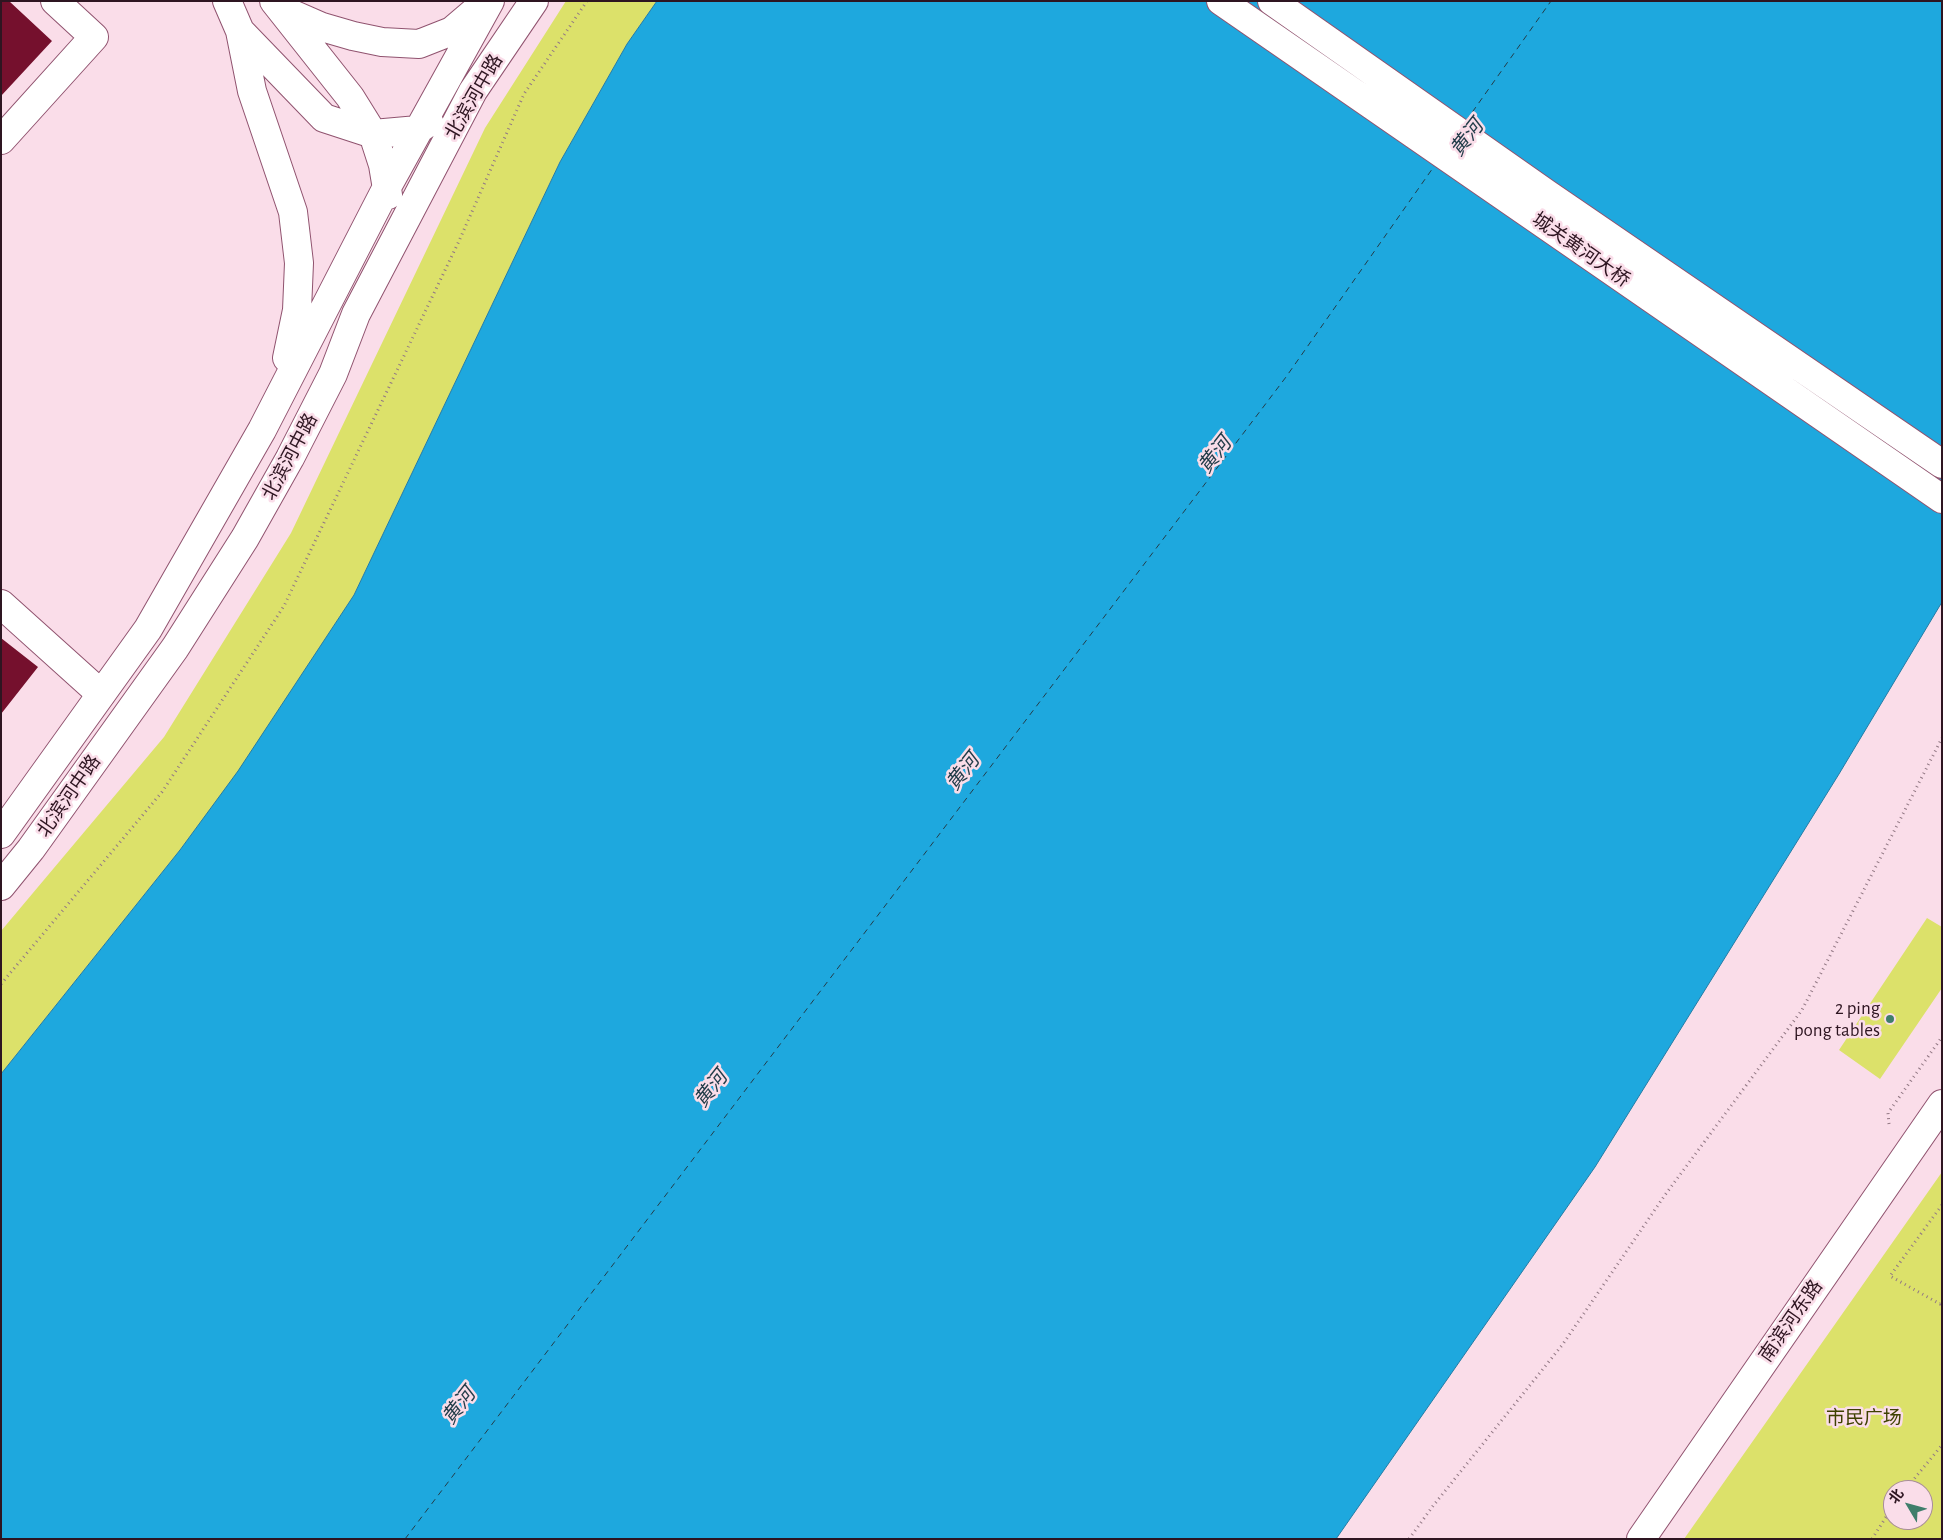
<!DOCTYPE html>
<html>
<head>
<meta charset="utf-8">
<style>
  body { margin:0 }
  #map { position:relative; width:1943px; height:1540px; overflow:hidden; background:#fadde9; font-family:"Alegreya Sans","Noto Sans SC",sans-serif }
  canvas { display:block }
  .frame { position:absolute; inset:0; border:2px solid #2e1521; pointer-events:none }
  .north { position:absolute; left:1883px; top:1480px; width:50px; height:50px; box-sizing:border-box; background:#fadde9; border:1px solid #a88d99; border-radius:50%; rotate:307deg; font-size:14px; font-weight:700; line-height:20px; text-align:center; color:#2e1521 }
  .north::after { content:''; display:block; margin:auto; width:18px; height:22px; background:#3f7e6b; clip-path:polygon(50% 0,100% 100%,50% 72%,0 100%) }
</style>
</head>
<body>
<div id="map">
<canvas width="1943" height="1540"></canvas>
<div class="frame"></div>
<div class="north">北</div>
</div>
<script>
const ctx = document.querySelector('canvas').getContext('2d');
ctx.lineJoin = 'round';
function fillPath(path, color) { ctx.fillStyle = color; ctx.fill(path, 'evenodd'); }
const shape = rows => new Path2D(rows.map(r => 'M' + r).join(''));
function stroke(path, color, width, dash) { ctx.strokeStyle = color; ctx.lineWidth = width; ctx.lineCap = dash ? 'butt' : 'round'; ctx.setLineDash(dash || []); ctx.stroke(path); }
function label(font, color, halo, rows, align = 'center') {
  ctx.font = font + ' "Alegreya Sans","Noto Sans SC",sans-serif'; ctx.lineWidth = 5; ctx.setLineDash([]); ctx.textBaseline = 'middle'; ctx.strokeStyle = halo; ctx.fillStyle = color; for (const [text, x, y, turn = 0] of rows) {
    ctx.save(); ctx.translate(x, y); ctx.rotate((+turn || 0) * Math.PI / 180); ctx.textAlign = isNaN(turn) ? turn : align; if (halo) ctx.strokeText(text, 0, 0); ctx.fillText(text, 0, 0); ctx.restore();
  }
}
const green = shape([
  [566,1,657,1,627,44,560,162,354,595,239,771,180,850,1,1074,1,931,164,737,291,533,485,128],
  [1927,918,1942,927,1942,988,1880,1079,1839,1050],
  [1942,1172,1942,1539,1684,1539],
  [1893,1490,1923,1490,1923,1520,1893,1520]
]);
const water = shape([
  [657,1,1942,1,1942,602,1839,774,1595,1167,1336,1539,1,1539,1,1074,180,850,238,771,354,595,560,162,627,44,657,1]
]);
const ferry = shape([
  [1466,121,1551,1],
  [405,1539,1286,377,1435,165]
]);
const building = shape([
  [1,1,9,1,52,41,1,96],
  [1,638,38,667,1,714]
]);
const path = shape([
  [1,984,162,792,284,606,459,241,524,94,587,1],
  [1889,1124,1888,1113,1942,1037],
  [1942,1205,1890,1276,1940,1304,1942,1303],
  [1905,1490,1942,1445],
  [1409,1539,1433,1506,1563,1344,1665,1195,1802,1010,1942,738],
  [1872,1539,1893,1506]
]);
const minor = shape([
  [1,140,94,37,55,1],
  [1,604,101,694]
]);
const major = shape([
  [227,1,240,31,252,91,293,212,299,263,297,310,287,358],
  [274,1,350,97,373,134,383,165,388,195],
  [1221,1,1942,499],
  [1272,1,1547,194,1942,464],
  [283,10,322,27,353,36,382,42,419,44,452,31,480,7],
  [240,31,324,118,373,134,418,130,429,122],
  [1,834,148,629,262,430,387,187,490,1],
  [1,886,31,849,175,648,245,538,290,458,333,374,356,314,473,91,534,1]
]);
const highway = shape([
  [1641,1539,1942,1104]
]);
const markers = [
  [1890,1019,5,"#3f7e6b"]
];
const streetNames = [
  ["北滨河中路",474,97,-60],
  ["城关黄河大桥",1581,250,35],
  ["北滨河中路",290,457,-62],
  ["北滨河中路",69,796,-55],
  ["南滨河东路",1791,1321,-55]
];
const poiNames = [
  ["2 ping",1880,1008],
  ["pong tables",1880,1030]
];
const parkNames = [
  ["市民广场",1864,1418]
];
const waterNames = [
  ["黄河",1467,138,-52],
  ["黄河",1215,455,-52],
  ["黄河",963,772,-52],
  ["黄河",711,1089,-52],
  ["黄河",459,1406,-52]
];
fillPath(green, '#dce16a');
fillPath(water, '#1ea8de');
stroke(water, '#237ca5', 1);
stroke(ferry, '#233d4a', 1, [6, 5]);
fillPath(building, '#75102d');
stroke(minor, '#90536f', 30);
stroke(major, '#90536f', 30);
stroke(highway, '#90536f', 30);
stroke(path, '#927884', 3, [1, 4]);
stroke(minor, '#fff', 28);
stroke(major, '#fff', 28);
stroke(highway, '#fff', 28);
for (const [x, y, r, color] of markers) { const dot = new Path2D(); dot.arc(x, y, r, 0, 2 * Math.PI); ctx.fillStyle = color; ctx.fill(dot); stroke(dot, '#fadde9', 2); }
label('19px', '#2e1521', '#fadde9', streetNames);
label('19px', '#2e1521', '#fadde9', poiNames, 'right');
label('19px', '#3f4102', '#fadde9', parkNames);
label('italic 20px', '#233d4a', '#fadde9', waterNames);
</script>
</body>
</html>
